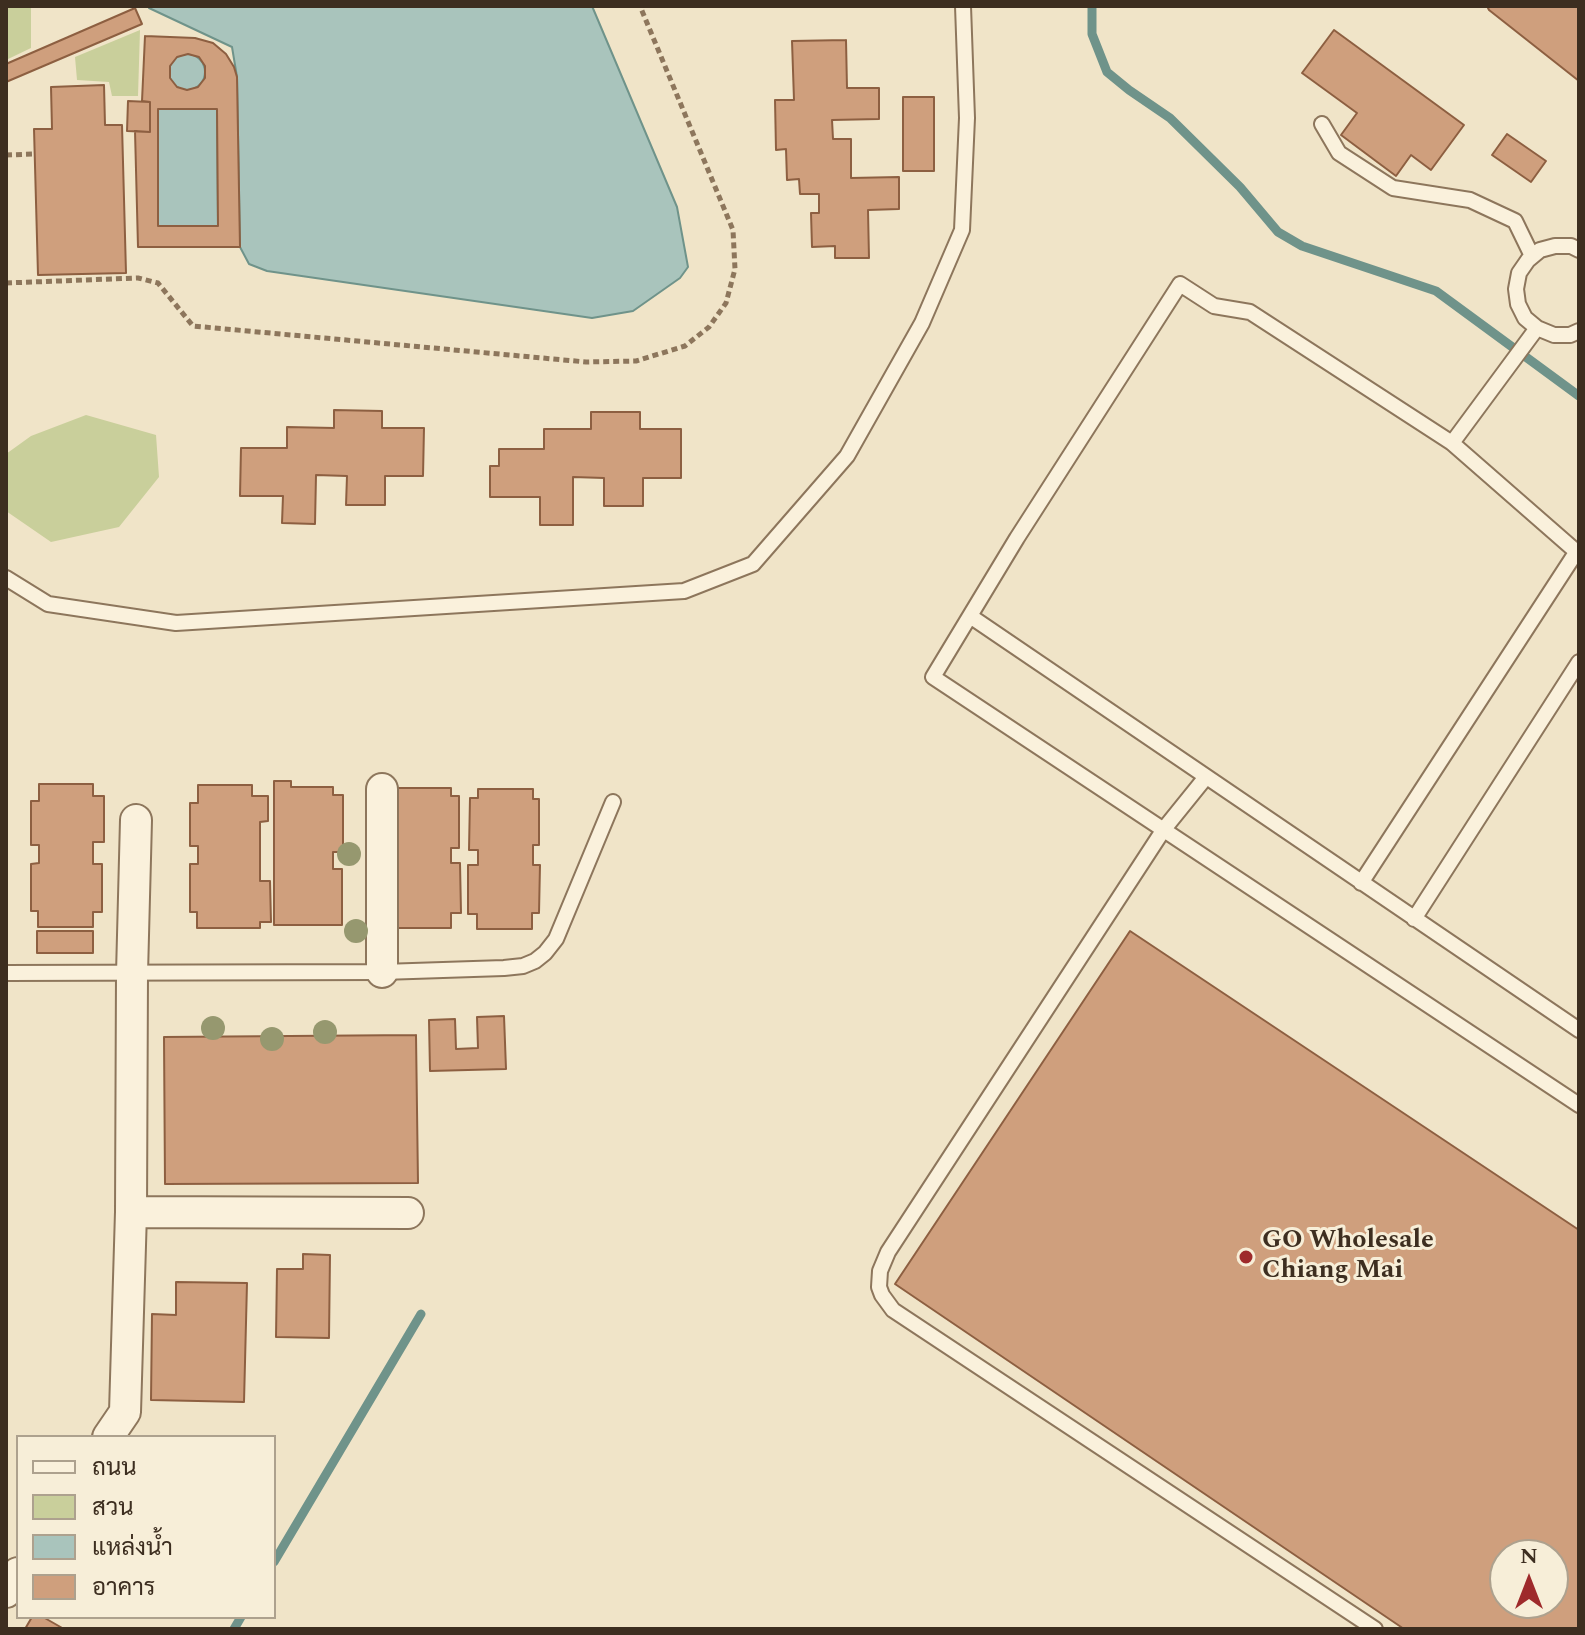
<!DOCTYPE html>
<html>
<head>
<meta charset="utf-8">
<style>
  body { margin:0 }
  #map { position:relative; width:1585px; height:1635px; overflow:hidden; background:#f0e4c8; font-family:Spectral,Sarabun,serif }
  canvas { display:block }
  .frame { position:absolute; inset:0; border:8px solid #3d2e20; pointer-events:none }
  .legend { position:absolute; left:16px; top:1435px; width:260px; height:184px; box-sizing:border-box; background:#f7eed8; border:2px solid #ada18e; margin:0; padding:10px 14px; list-style:none; font-size:24px; color:#3d2e20 }
  .legend li { display:flex; align-items:center; gap:16px; height:40px }
  .legend b { width:40px; border:2px solid #ada18e }
  .north { position:absolute; left:1489px; top:1539px; width:80px; height:80px; box-sizing:border-box; background:#f7eed8; border:2px solid #ada18e; border-radius:50%; rotate:0deg; font-size:22px; font-weight:700; line-height:32px; text-align:center; color:#3d2e20 }
  .north::after { content:''; display:block; margin:auto; width:28px; height:36px; background:#9e2a2b; clip-path:polygon(50% 0,100% 100%,50% 72%,0 100%) }
</style>
</head>
<body>
<div id="map">
<canvas width="1585" height="1635"></canvas>
<div class="frame"></div>
<ul class="legend">
<li><b style="height:10px;background:#faf1dc"></b>ถนน</li>
<li><b style="height:22px;background:#c9cf9b"></b>สวน</li>
<li><b style="height:22px;background:#a9c4bc"></b>แหล่งน้ำ</li>
<li><b style="height:22px;background:#cf9f7d"></b>อาคาร</li>
</ul>
<div class="north">N</div>
</div>
<script>
const ctx = document.querySelector('canvas').getContext('2d');
ctx.lineJoin = 'round';
function fillPath(path, color) { ctx.fillStyle = color; ctx.fill(path, 'evenodd'); }
const shape = rows => new Path2D(rows.map(r => 'M' + r).join(''));
function stroke(path, color, width, dash) { ctx.strokeStyle = color; ctx.lineWidth = width; ctx.lineCap = dash ? 'butt' : 'round'; ctx.setLineDash(dash || []); ctx.stroke(path); }
function label(font, color, halo, rows, align = 'center') {
  ctx.font = font + ' Spectral,serif'; ctx.lineWidth = 6; ctx.setLineDash([]); ctx.textBaseline = 'middle'; ctx.strokeStyle = halo; ctx.fillStyle = color; for (const [text, x, y, turn = 0] of rows) {
    ctx.save(); ctx.translate(x, y); ctx.rotate((+turn || 0) * Math.PI / 180); ctx.textAlign = isNaN(turn) ? turn : align; if (halo) ctx.strokeText(text, 0, 0); ctx.fillText(text, 0, 0); ctx.restore();
  }
}
const green = shape([
  [6,6,31,6,31,48,6,60],
  [140,30,138,96,112,96,109,82,77,80,75,57],
  [86,415,156,435,159,477,119,527,51,542,6,511,6,454,31,436]
]);
const water = shape([
  [148,6,592,6,677,207,688,267,680,278,633,311,592,318,267,271,249,264,240,247,237,77,232,47,149,8,148,6],
  '169 72a18 18 0 1 1 36 0a18 18 0 1 1-36 0Z',
  [158,109,217,109,218,226,158,226,158,109]
]);
const stream = shape([
  [1092,6,1092,34,1107,72,1129,90,1170,118,1240,187,1278,232,1302,246,1436,291,1579,396],
  [274,1562,421,1314],
  [234,1629,241,1617]
]);
const building = shape([
  [1487,6,1579,6,1579,81,1489,10,1487,6],
  [135,8,142,24,6,82,6,64,135,8],
  [1334,30,1464,125,1431,170,1411,155,1396,176,1341,135,1357,113,1302,73,1334,30],
  [145,36,195,38,213,43,226,54,234,67,237,77,240,247,138,247,135,131,150,132,150,102,142,101,145,36],
  [188,54,199,57,205,66,205,78,198,87,187,90,177,87,170,78,170,66,177,57,188,54],
  [158,109,217,109,218,226,158,226,158,109],
  [846,40,847,88,879,88,879,119,832,120,833,139,851,139,851,178,899,177,899,209,868,210,869,258,835,258,835,246,812,247,811,213,819,213,819,194,800,194,799,179,787,180,786,149,776,150,775,100,794,100,792,41,846,40],
  [104,85,105,125,122,125,126,273,38,275,34,129,52,129,51,87,104,85],
  [903,97,934,97,934,171,903,171,903,97],
  [128,101,150,102,150,132,127,131,128,101],
  [1507,134,1546,161,1531,182,1492,155,1507,134],
  [334,410,382,411,382,428,424,428,423,476,385,476,385,505,346,505,347,476,316,475,315,524,282,523,283,496,240,496,241,448,287,448,287,427,334,428,334,410],
  [591,412,640,412,640,429,681,429,681,478,643,478,643,506,604,506,604,478,573,477,573,525,540,525,540,497,490,497,490,466,499,466,499,449,544,449,544,429,591,429,591,412],
  [274,781,291,781,291,787,333,787,333,795,343,795,343,852,333,852,333,869,342,869,342,925,274,925,274,781],
  [39,784,93,784,93,796,104,796,104,842,93,842,93,864,102,864,102,912,93,912,93,927,38,927,38,911,31,911,31,864,39,863,39,845,31,845,31,801,39,801,39,784],
  [198,785,252,785,252,796,268,796,268,821,260,822,260,881,270,881,271,922,260,922,260,928,197,928,197,912,190,912,190,864,198,864,198,846,190,846,190,803,198,803,198,785],
  [396,788,451,788,451,796,459,796,459,848,451,848,451,863,460,863,461,913,451,913,451,928,396,928,396,788],
  [478,789,533,789,533,799,539,799,539,845,533,845,533,865,540,865,539,913,532,913,532,929,477,929,477,914,468,914,468,865,478,865,478,850,469,850,470,798,478,798,478,789],
  [37,931,93,931,93,953,37,953,37,931],
  [1130,931,1579,1230,1579,1629,1404,1629,895,1284,1130,931],
  [1505,1555,1553,1555,1553,1603,1505,1603,1505,1555],
  [504,1016,506,1069,430,1071,429,1020,455,1019,456,1049,478,1048,477,1017,504,1016],
  [416,1035,418,1183,165,1184,164,1037,416,1035],
  [303,1254,330,1255,329,1338,276,1337,277,1269,303,1269,303,1254],
  [176,1282,247,1283,244,1402,151,1400,152,1314,176,1315,176,1282],
  [32,1617,43,1617,64,1629,25,1629,32,1617]
]);
const path = shape([
  [6,155,34,154],
  [6,283,138,278,158,283,193,326,586,362,636,361,685,346,709,327,726,303,735,269,733,230,640,6]
]);
const lane = shape([
  [1322,124,1339,153,1393,188,1470,200,1515,221,1532,256],
  [1579,250,1571,246,1555,246,1540,250,1528,260,1519,273,1516,289,1518,304,1525,318,1537,328,1554,335,1570,335,1579,331],
  [1452,443,1537,328],
  [1579,554,1452,443,1250,312,1214,306,1180,284,1017,538,933,677,1579,1105],
  [6,578,48,604,176,623,684,591,753,564,847,456,922,323,962,230,967,118,963,6],
  [970,616,1579,1030],
  [1206,777,1164,829,888,1252,880,1271,879,1287,882,1295,893,1310,1375,1629],
  [1361,883,1577,551],
  [1414,919,1579,662],
  [6,973,382,972,504,968,523,966,535,961,545,953,556,939,613,802]
]);
const street = shape([
  [382,789,382,972],
  [131,1212,408,1213],
  [108,1437,125,1412,131,1212,132,974,136,820],
  [6,1592,18,1573]
]);
const trees = [
  [349,854],
  [356,931],
  [213,1028],
  [325,1032],
  [272,1039]
];
const markers = [
  [1246,1257,8,"#9e2a2b"]
];
const poiNames = [
  ["GO Wholesale",1262,1242],
  ["Chiang Mai",1262,1272]
];
fillPath(green, '#c9cf9b');
fillPath(water, '#a9c4bc');
stroke(water, '#6f938a', 2);
stroke(stream, '#6f938a', 9);
fillPath(building, '#cf9f7d');
stroke(building, '#8d5f41', 2);
stroke(lane, '#8d765c', 18);
stroke(street, '#8d765c', 34);
stroke(path, '#8d765c', 5, [6, 4]);
stroke(lane, '#faf1dc', 14);
stroke(street, '#faf1dc', 30);
ctx.fillStyle = '#96986f';
for (const [x, y] of trees) { ctx.beginPath(); ctx.arc(x, y, 12, 0, 2 * Math.PI); ctx.fill(); }
for (const [x, y, r, color] of markers) { const dot = new Path2D(); dot.arc(x, y, r, 0, 2 * Math.PI); ctx.fillStyle = color; ctx.fill(dot); stroke(dot, '#f7eed8', 3); }
label('bold 26px', '#3d2e20', '#f7eed8', poiNames, 'left');
</script>
</body>
</html>
